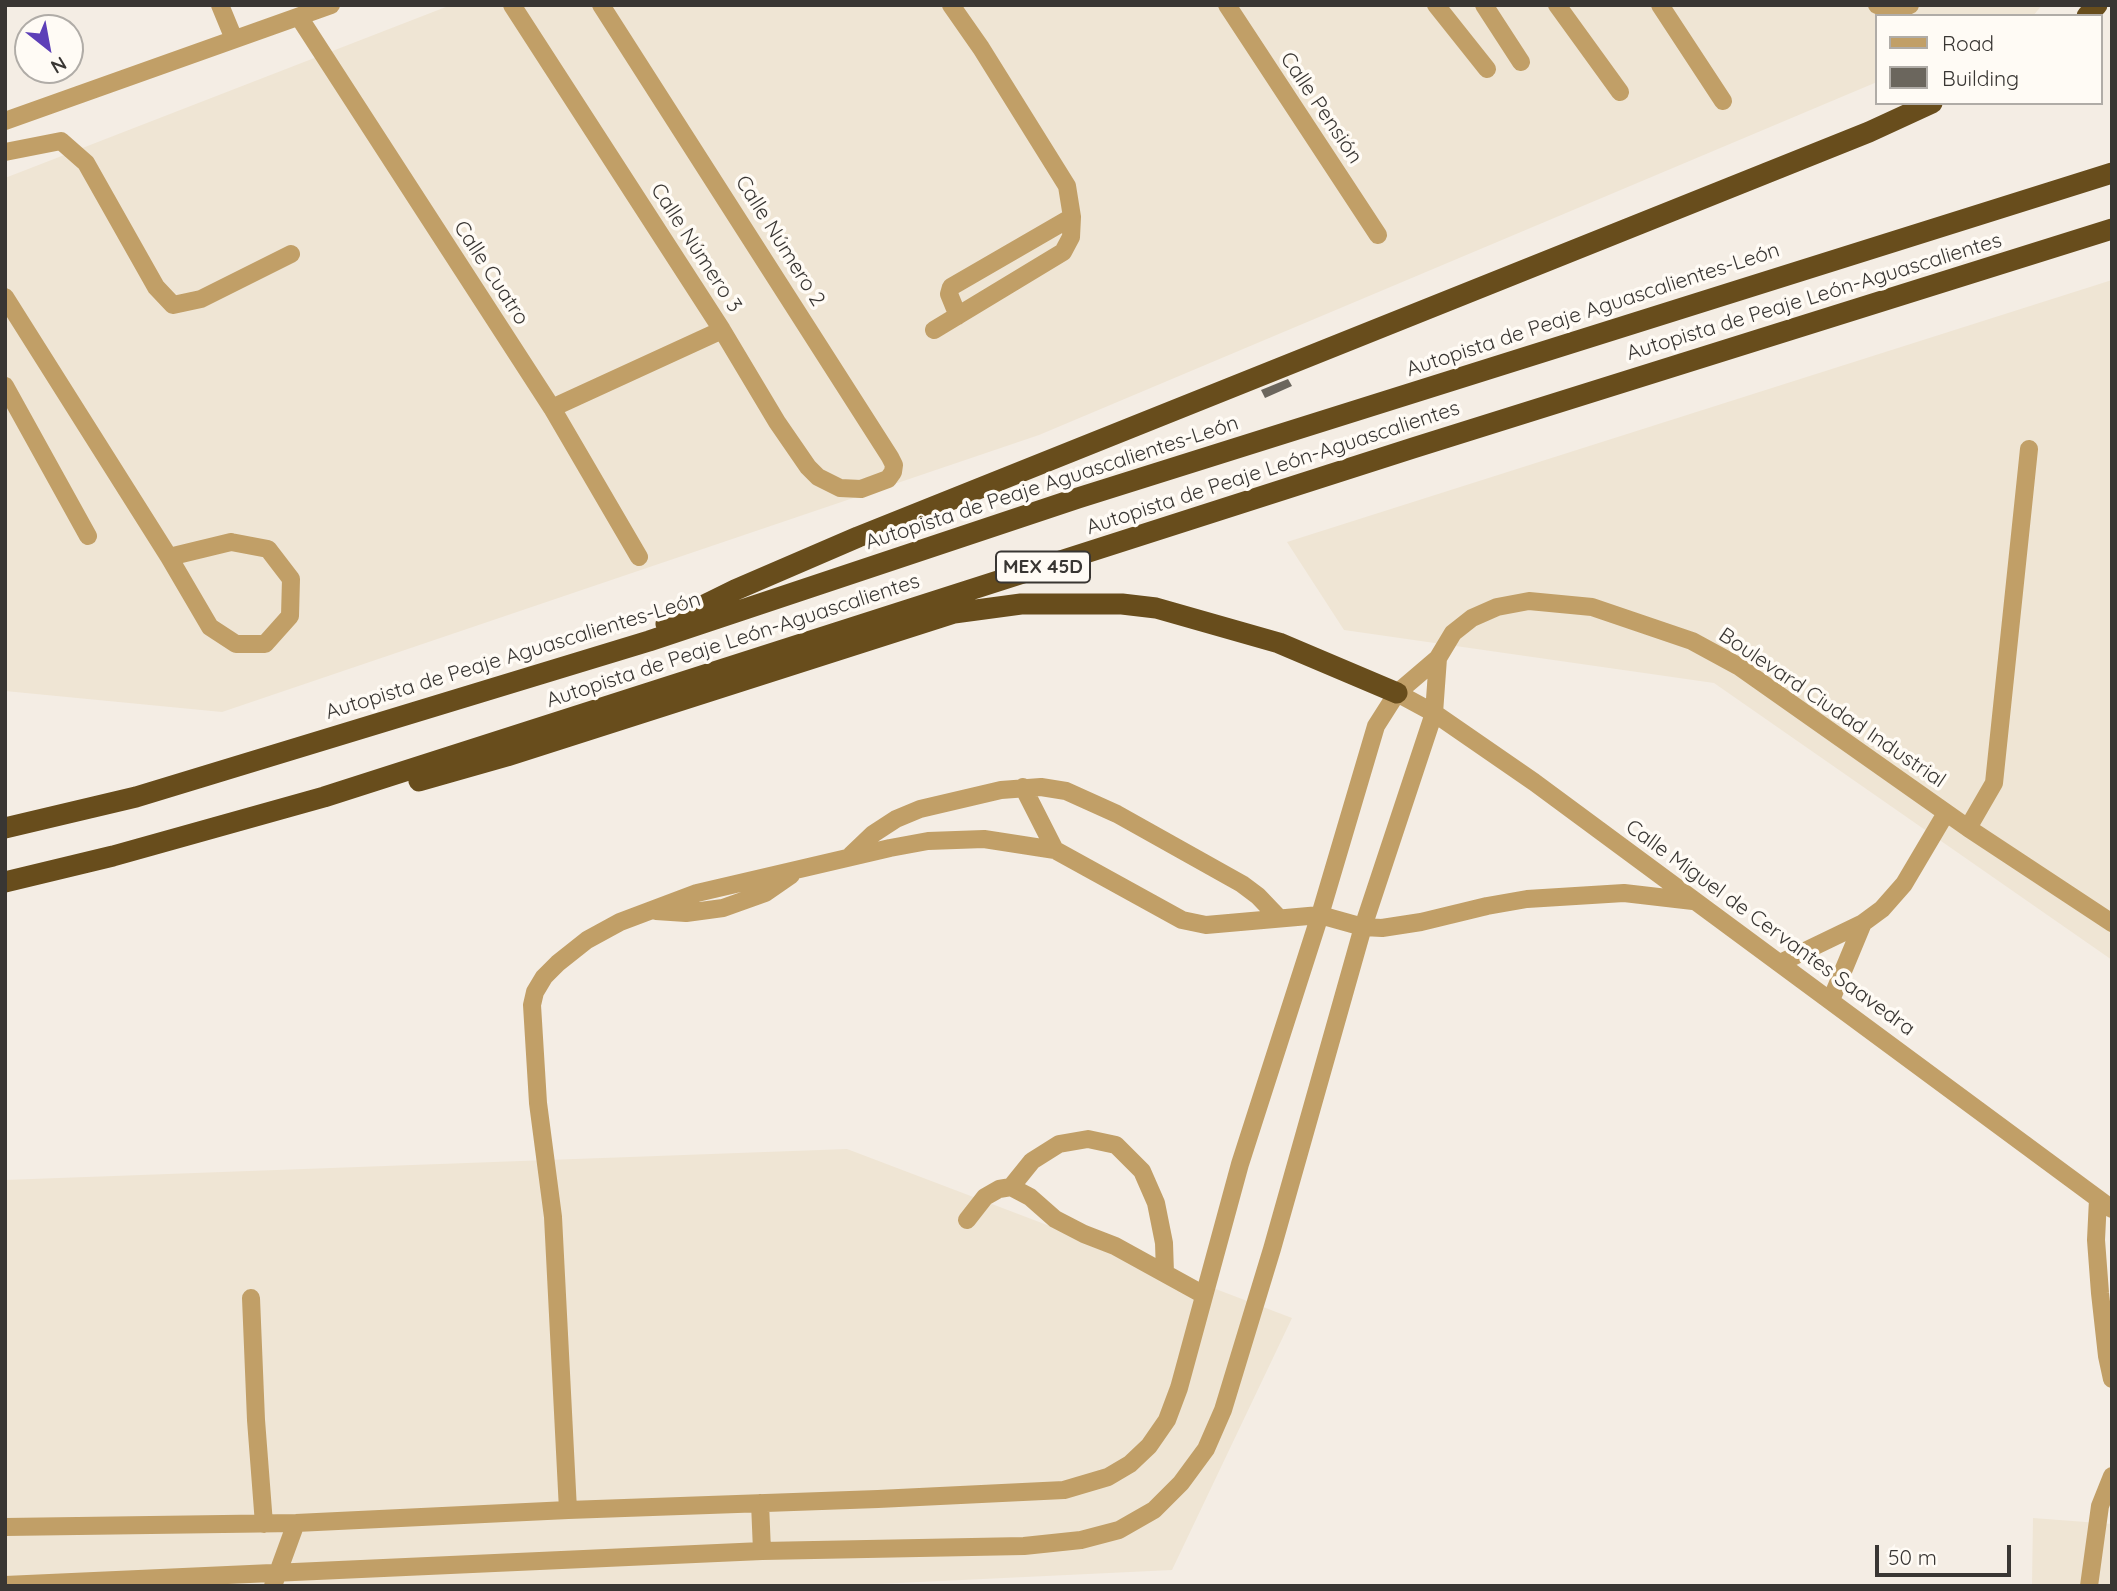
<!DOCTYPE html>
<html>
<head>
<meta charset="utf-8">
<style>
  body { margin:0 }
  #map { position:relative; width:2117px; height:1591px; overflow:hidden; background:#f4ede4; font-family:Quicksand,sans-serif }
  canvas { display:block }
  .frame { position:absolute; inset:0; border:7px solid #393633; pointer-events:none }
  .legend { position:absolute; left:1875px; top:14px; width:228px; height:91px; box-sizing:border-box; background:#fffbf5; border:2px solid #b0aca7; margin:0; padding:9px 12px; list-style:none; font-size:21px; color:#393633 }
  .legend li { display:flex; align-items:center; gap:14px; height:35px }
  .legend b { width:35px; border:2px solid #b0aca7 }
  .north { position:absolute; left:14px; top:14px; width:70px; height:70px; box-sizing:border-box; background:#fffbf5; border:2px solid #b0aca7; border-radius:50%; rotate:149deg; font-size:19px; font-weight:700; line-height:28px; text-align:center; color:#393633 }
  .north::after { content:''; display:block; margin:auto; width:24px; height:32px; background:#5d3fb8; clip-path:polygon(50% 0,100% 100%,50% 72%,0 100%) }
  .scale { position:absolute; left:1875px; top:1545px; width:136px; height:32px; box-sizing:border-box; border:4px solid #393633; border-top:0; padding-left:9px; font-size:21px; line-height:24px; white-space:nowrap; color:#393633; -webkit-text-stroke:5px #fffbf5; paint-order:stroke }
</style>
</head>
<body>
<div id="map">
<canvas width="2117" height="1591"></canvas>
<div class="frame"></div>
<ul class="legend">
<li><b style="height:9px;background:#c19f67"></b>Road</li>
<li><b style="height:19px;background:#6b665d"></b>Building</li>
</ul>
<div class="north">N</div>
<div class="scale">50 m</div>
</div>
<script>
const ctx = document.querySelector('canvas').getContext('2d');
ctx.lineJoin = 'round';
function fillPath(path, color) { ctx.fillStyle = color; ctx.fill(path, 'evenodd'); }
const shape = rows => new Path2D(rows.map(r => 'M' + r).join(''));
function stroke(path, color, width, dash) { ctx.strokeStyle = color; ctx.lineWidth = width; ctx.lineCap = dash ? 'butt' : 'round'; ctx.setLineDash(dash || []); ctx.stroke(path); }
function label(font, color, halo, rows, align = 'center') {
  ctx.font = font + ' Quicksand,sans-serif'; ctx.lineWidth = 7; ctx.setLineDash([]); ctx.textBaseline = 'middle'; ctx.strokeStyle = halo; ctx.fillStyle = color; for (const [text, x, y, turn = 0] of rows) {
    ctx.save(); ctx.translate(x, y); ctx.rotate((+turn || 0) * Math.PI / 180); ctx.textAlign = isNaN(turn) ? turn : align; if (halo) ctx.strokeText(text, 0, 0); ctx.fillText(text, 0, 0); ctx.restore();
  }
}
const built = shape([
  [451,5,2042,5,2033,16,1877,16,1877,82,1039,435,222,712,5,691,5,178],
  [2112,280,2112,960,1714,683,1344,630,1287,542],
  [847,1149,1292,1318,1172,1570,836,1586,5,1586,5,1180],
  [2033,1518,2112,1524,2112,1586,2032,1586]
]);
const building = shape([
  [1288,379,1292,386,1265,398,1261,390]
]);
const minor = shape([
  [220,5,234,39],
  [512,5,722,330,777,422,808,467,818,477,840,488,861,489,888,479,893,472,894,465,890,457,601,5],
  [1227,5,1378,235],
  [1436,5,1487,69],
  [1484,5,1521,62],
  [1557,5,1620,92],
  [1660,5,1723,101],
  [1877,5,1892,10,1910,5],
  [299,17,552,408,639,557],
  [5,121,331,5],
  [5,152,61,141,86,163,156,287,173,305,201,299,291,254],
  [5,297,169,557],
  [958,316,949,294,951,287,1072,217],
  [934,330,1063,252,1071,237,1072,217,1067,186,981,48,951,5],
  [5,386,88,536],
  [552,408,722,330],
  [231,542,268,549,291,579,290,616,265,644,236,644,210,627,169,557,231,542],
  [1397,693,1434,713,1534,782,2112,1209],
  [1023,787,1055,850],
  [1968,828,1994,783,2029,449],
  [851,855,873,834,896,819,920,809,1001,790,1041,787,1066,791,1117,814,1242,884,1258,896,1279,918],
  [656,911,686,913,723,908,765,893,791,875],
  [1780,963,1863,923,1882,909,1904,884,1946,813],
  [1831,1000,1863,923],
  [1011,1187,1032,1161,1059,1144,1088,1139,1116,1145,1142,1171,1156,1203,1164,1243,1165,1273],
  [2098,1199,2096,1240,2100,1293,2107,1356,2112,1379],
  [967,1220,985,1197,999,1189,1011,1187,1030,1197,1055,1219,1084,1234,1115,1246,1204,1295],
  [251,1298,256,1420,264,1524],
  [760,1503,762,1551],
  [568,1510,553,1217,538,1103,532,1005,535,992,544,977,558,963,587,940,620,922,697,893,890,848,928,841,984,839,1055,850,1182,920,1206,925,1320,915,1363,927,1382,928,1421,922,1487,906,1527,899,1624,893,1693,901],
  [5,1527,296,1523,568,1510,878,1499,1064,1490,1108,1477,1130,1464,1149,1446,1167,1420,1179,1388,1240,1164,1320,915,1376,726,1397,693,1438,658,1453,633,1472,618,1497,607,1529,601,1592,607,1692,641,1738,666,1968,828,2112,923],
  [5,1585,762,1551,1024,1546,1081,1540,1119,1530,1154,1510,1181,1483,1206,1449,1223,1410,1272,1249,1363,927,1434,713,1438,658],
  [273,1586,296,1523],
  [2089,1586,2100,1506,2112,1476]
]);
const highway = shape([
  [2087,16,2097,5],
  [666,624,735,590,858,537,1869,132,1932,103],
  [419,781,507,756,954,613,1021,604,1122,604,1156,608,1279,643,1397,693],
  [5,828,136,797,649,641,1078,498,2112,173],
  [5,882,113,856,324,797,1413,448,2112,229]
]);
const shields = [
  [1043,567,94]
];
const shieldNames = [
  ["MEX 45D",1043,567]
];
const streetNames = [
  ["Calle Pensión",1321,108,56],
  ["Calle Número 2",780,241,58],
  ["Calle Número 3",696,248,57],
  ["Calle Cuatro",491,273,57],
  ["Autopista de Peaje León-Aguascalientes",1814,297,-17],
  ["Autopista de Peaje Aguascalientes-León",1593,310,-18],
  ["Autopista de Peaje León-Aguascalientes",1273,468,-18],
  ["Autopista de Peaje Aguascalientes-León",1052,483,-18],
  ["Autopista de Peaje León-Aguascalientes",733,641,-18],
  ["Autopista de Peaje Aguascalientes-León",513,656,-17],
  ["Boulevard Ciudad Industrial",1832,708,34],
  ["Calle Miguel de Cervantes Saavedra",1770,928,36]
];
fillPath(built, '#efe5d4');
fillPath(building, '#6b665d');
stroke(minor, '#c19f67', 18);
stroke(highway, '#684d1c', 21);
for (const [x, y, w] of shields) { const box = new Path2D(); box.roundRect(x - w / 2, y - 15.5, w, 31, 5); ctx.fillStyle = '#fffbf5'; ctx.fill(box); stroke(box, '#393633', 2); }
label('bold 19px', '#393633', null, shieldNames);
label('21px', '#393633', '#fffbf5', streetNames);
</script>
</body>
</html>
